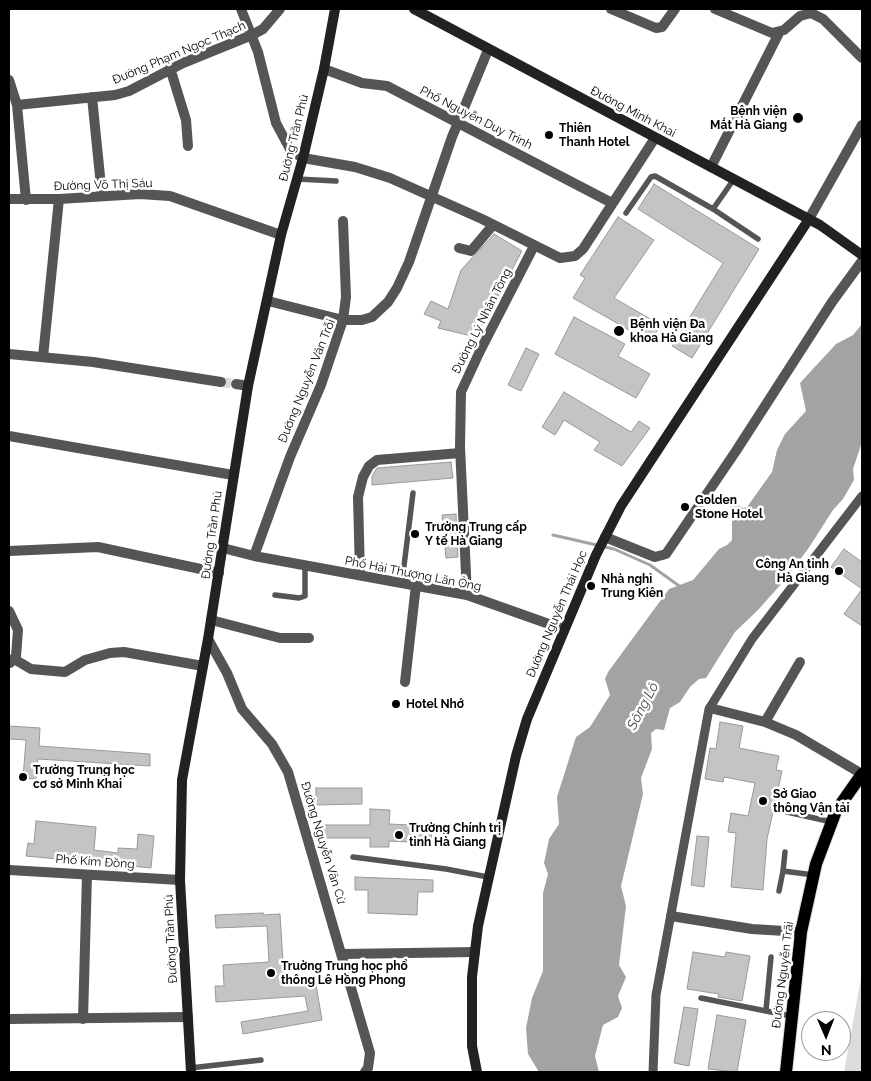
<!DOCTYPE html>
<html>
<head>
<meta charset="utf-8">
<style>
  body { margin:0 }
  #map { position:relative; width:871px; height:1081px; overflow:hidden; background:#fff; font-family:Raleway,sans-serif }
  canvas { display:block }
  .frame { position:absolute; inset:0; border:10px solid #000; pointer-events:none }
  .north { position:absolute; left:801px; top:1011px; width:50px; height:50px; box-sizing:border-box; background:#fff; border:1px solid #999; border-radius:50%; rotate:179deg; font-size:14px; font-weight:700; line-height:20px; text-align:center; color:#000 }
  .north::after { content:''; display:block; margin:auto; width:18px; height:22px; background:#000; clip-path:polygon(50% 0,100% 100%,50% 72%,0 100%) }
</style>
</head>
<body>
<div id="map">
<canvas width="871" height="1081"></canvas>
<div class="frame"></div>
<div class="north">N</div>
</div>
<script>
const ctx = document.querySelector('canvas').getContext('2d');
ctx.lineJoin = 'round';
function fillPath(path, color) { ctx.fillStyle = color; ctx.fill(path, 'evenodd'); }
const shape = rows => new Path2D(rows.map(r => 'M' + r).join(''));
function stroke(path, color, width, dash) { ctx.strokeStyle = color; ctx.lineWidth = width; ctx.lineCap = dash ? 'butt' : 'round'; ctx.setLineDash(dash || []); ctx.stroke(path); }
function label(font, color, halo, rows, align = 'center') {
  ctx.font = font + ' Raleway,sans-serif'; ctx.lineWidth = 5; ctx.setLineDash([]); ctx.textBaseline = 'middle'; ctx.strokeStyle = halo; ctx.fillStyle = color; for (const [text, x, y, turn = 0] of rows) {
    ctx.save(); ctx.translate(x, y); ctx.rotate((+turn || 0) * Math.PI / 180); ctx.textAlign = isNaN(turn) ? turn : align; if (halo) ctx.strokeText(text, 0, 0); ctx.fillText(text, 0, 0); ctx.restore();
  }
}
const green = shape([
  [862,972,862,1072,844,1072,858,994]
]);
const water = shape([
  [862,324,862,442,853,469,854,480,843,499,833,510,808,549,782,583,758,610,735,632,706,678,699,679,690,687,680,702,670,708,664,730,656,729,651,733,652,749,641,778,643,794,621,886,626,906,619,965,626,977,618,996,622,1008,618,1017,603,1025,595,1056,599,1072,539,1072,528,1054,526,1028,532,998,543,971,543,893,548,874,544,863,549,839,559,824,557,797,576,737,590,727,610,695,605,679,608,672,669,589,693,580,719,549,727,545,732,540,732,521,734,516,729,504,733,502,743,508,747,507,772,472,777,450,785,434,806,411,800,383,836,344,853,335]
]);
const stream = shape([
  [553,535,614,549,650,565,682,588]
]);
const building = shape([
  [654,184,759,249,692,358,672,346,723,263,638,209,654,184],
  [618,217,654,240,614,298,661,325,650,342,573,298,585,278,580,275,618,217],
  [494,234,522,251,476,337,438,328,441,321,424,314,431,301,448,309,461,270,494,234],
  [574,317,625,344,618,356,650,374,636,398,555,354,574,317],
  [526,348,539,354,521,391,508,385,526,348],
  [564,392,631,432,639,421,650,428,622,466,594,450,600,442,564,420,555,435,542,427,564,392],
  [451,462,453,478,372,485,372,476,377,468,451,462],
  [456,514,458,557,446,558,442,515,456,514],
  [844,549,862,562,862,626,844,614,862,589,831,567,844,549],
  [720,722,743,726,739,748,779,756,776,770,782,771,767,839,763,890,731,887,736,833,728,832,731,813,748,816,755,783,724,777,723,782,705,779,710,748,716,749,720,722],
  [9,726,40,728,39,746,150,754,150,766,38,759,36,779,23,778,26,740,9,739,9,726],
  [316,788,362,788,362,804,316,805,316,788],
  [370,809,390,810,389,824,432,826,431,843,389,841,389,847,370,847,370,838,323,838,323,825,370,825,370,809],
  [36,821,96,827,94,850,118,853,118,848,137,849,138,834,154,836,151,868,26,856,28,843,34,844,36,821],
  [697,836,709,837,704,887,691,885,697,836],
  [355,877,433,880,433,892,418,892,417,915,368,913,368,890,355,890,355,877],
  [263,913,263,915,280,914,283,962,289,961,289,981,294,983,315,979,322,1020,243,1034,241,1022,308,1011,305,996,216,1002,215,986,224,986,223,965,269,962,267,926,216,928,215,915,263,913],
  [693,952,725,957,726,952,750,956,742,1001,718,997,719,994,687,989,693,952],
  [684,1007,698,1009,689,1066,674,1063,684,1007],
  [717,1015,746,1020,737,1072,708,1069,717,1015]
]);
const minorTunnel = shape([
  [221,382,236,384]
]);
const service = shape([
  [297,179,336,181],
  [713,209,758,239],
  [626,213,651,177,655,176,713,209,734,179],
  [402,582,413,493],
  [275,595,299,598,305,596,305,567],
  [787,812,832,822],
  [353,857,446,869,488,877],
  [783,871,785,852],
  [779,891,783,871,814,875],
  [701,998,791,1016],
  [766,1010,771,957],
  [190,1068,261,1060]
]);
const pedestrian = shape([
  [653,1072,656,995,709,709,752,639,862,496]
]);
const minor = shape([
  [241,9,258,52,276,123,291,151,303,158,355,167,390,178,482,219,560,258,575,256,583,249,655,138],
  [611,9,656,28,662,27,675,9],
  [715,9,772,33,784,30,800,16,811,13,823,19,862,58],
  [170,68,186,120,188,146],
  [324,69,362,83,387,86,612,203],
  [9,80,17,105,26,200],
  [92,97,102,196],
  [17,105,115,95,129,91,183,63,252,35,263,29,280,9],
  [711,167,779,33],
  [9,199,59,199,140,194,170,196,281,235],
  [809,219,862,125],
  [459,248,471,251,493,225],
  [268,301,343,320,346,297,343,221],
  [9,354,93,362,221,382],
  [43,357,59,199],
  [236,384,248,386],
  [9,436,233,475],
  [605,537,655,557,666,554,736,451,832,302,862,261],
  [223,548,254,556,290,457,321,385,343,320,362,320,372,317,388,302,397,288,409,262,452,137,488,50],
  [9,551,98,547,219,573],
  [254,556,467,595,563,629],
  [360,575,358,497,363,477,369,466,377,460,460,453],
  [467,595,460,447,461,392,480,351,534,246],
  [9,611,18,630,16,656,10,663],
  [211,620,280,638,309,638],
  [208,639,227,673,242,709,272,744,288,772,370,1053,368,1068,365,1072],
  [14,659,31,669,65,672,85,660,110,653,124,652,203,666],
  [800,662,765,722,796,735,862,774],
  [405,682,416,585],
  [710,708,765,722],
  [671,916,752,929,801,932],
  [343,954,475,952],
  [9,1019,188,1017],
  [83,1019,87,875]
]);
const tertiary = shape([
  [9,870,180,880]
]);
const secondary = shape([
  [414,9,820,225,862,255],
  [191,1072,180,880,182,780,208,639,248,386,281,235,303,158,324,69,335,9],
  [477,1072,472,1046,472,977,478,926,516,756,527,719,596,555,621,506,809,219]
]);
const primary = shape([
  [786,1072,801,932,816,864,836,811,862,774]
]);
const markers = [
  [798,118,6,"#000"],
  [549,135,5,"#000"],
  [619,331,6,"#000"],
  [685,507,5,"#000"],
  [415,534,5,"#000"],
  [839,571,5,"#000"],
  [591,586,5,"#000"],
  [396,704,5,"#000"],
  [23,777,5,"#000"],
  [763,801,5,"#000"],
  [399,835,5,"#000"],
  [271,973,5,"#000"]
];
const streetNames = [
  ["Đường Phạm Ngọc Thạch",179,53,-23],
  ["Đường Minh Khai",633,112,28],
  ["Phố Nguyễn Duy Trinh",476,118,27],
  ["Đường Trần Phú",294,138,-76],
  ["Đường Võ Thị Sáu",103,185,-2],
  ["Đường Lý Nhân Tông",482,321,-63],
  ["Đường Nguyễn Văn Trỗi",307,381,-68],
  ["Đường Trần Phú",212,535,-82],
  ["Phố Hải Thượng Lãn Ông",413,574,11],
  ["Đường Nguyễn Thái Học",557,614,-67],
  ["Đường Nguyễn Văn Cừ",323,843,73],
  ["Phố Kim Đồng",95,862,4],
  ["Đường Trần Phú",171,939,-93],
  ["Đường Nguyễn Trãi",783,975,-83]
];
const poiNames = [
  ["Bệnh viện",787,111,"right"],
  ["Mắt Hà Giang",787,125,"right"],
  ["Thiên",559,128],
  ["Thanh Hotel",559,142],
  ["Bệnh viện Đa",630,324],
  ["khoa Hà Giang",630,338],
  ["Golden",695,500],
  ["Stone Hotel",695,514],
  ["Trường Trung cấp",425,527],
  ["Y tế Hà Giang",425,541],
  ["Công An tỉnh",829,564,"right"],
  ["Hà Giang",829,578,"right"],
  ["Nhà nghỉ",601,579],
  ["Trung Kiên",601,593],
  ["Hotel Nhớ",406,704],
  ["Trường Trung học",33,770],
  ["cơ sở Minh Khai",33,784],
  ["Sở Giao",773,794],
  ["thông Vận tải",773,808],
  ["Trường Chính trị",409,828],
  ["tỉnh Hà Giang",409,842],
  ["Truờng Trung học phổ",281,966],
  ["thông Lê Hồng Phong",281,980]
];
const waterNames = [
  ["Sông Lô",643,706,-62]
];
fillPath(green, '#dcdcdc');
fillPath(water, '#a3a3a3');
stroke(stream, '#a3a3a3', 3);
fillPath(building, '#c4c4c4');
stroke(building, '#999', 1);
stroke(minorTunnel, '#d9d9d9', 10, [10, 5]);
stroke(primary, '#dbdbdb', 14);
stroke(service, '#555', 5.5);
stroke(pedestrian, '#555', 9);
stroke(minor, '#555', 10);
stroke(tertiary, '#555', 10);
stroke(secondary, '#222', 10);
stroke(primary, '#000', 12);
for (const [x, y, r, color] of markers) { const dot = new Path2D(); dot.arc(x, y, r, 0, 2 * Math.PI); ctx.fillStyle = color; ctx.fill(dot); stroke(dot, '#fff', 2); }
label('12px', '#000', '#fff', streetNames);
label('bold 12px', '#000', '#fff', poiNames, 'left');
label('italic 14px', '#444', '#fff', waterNames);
</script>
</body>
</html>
